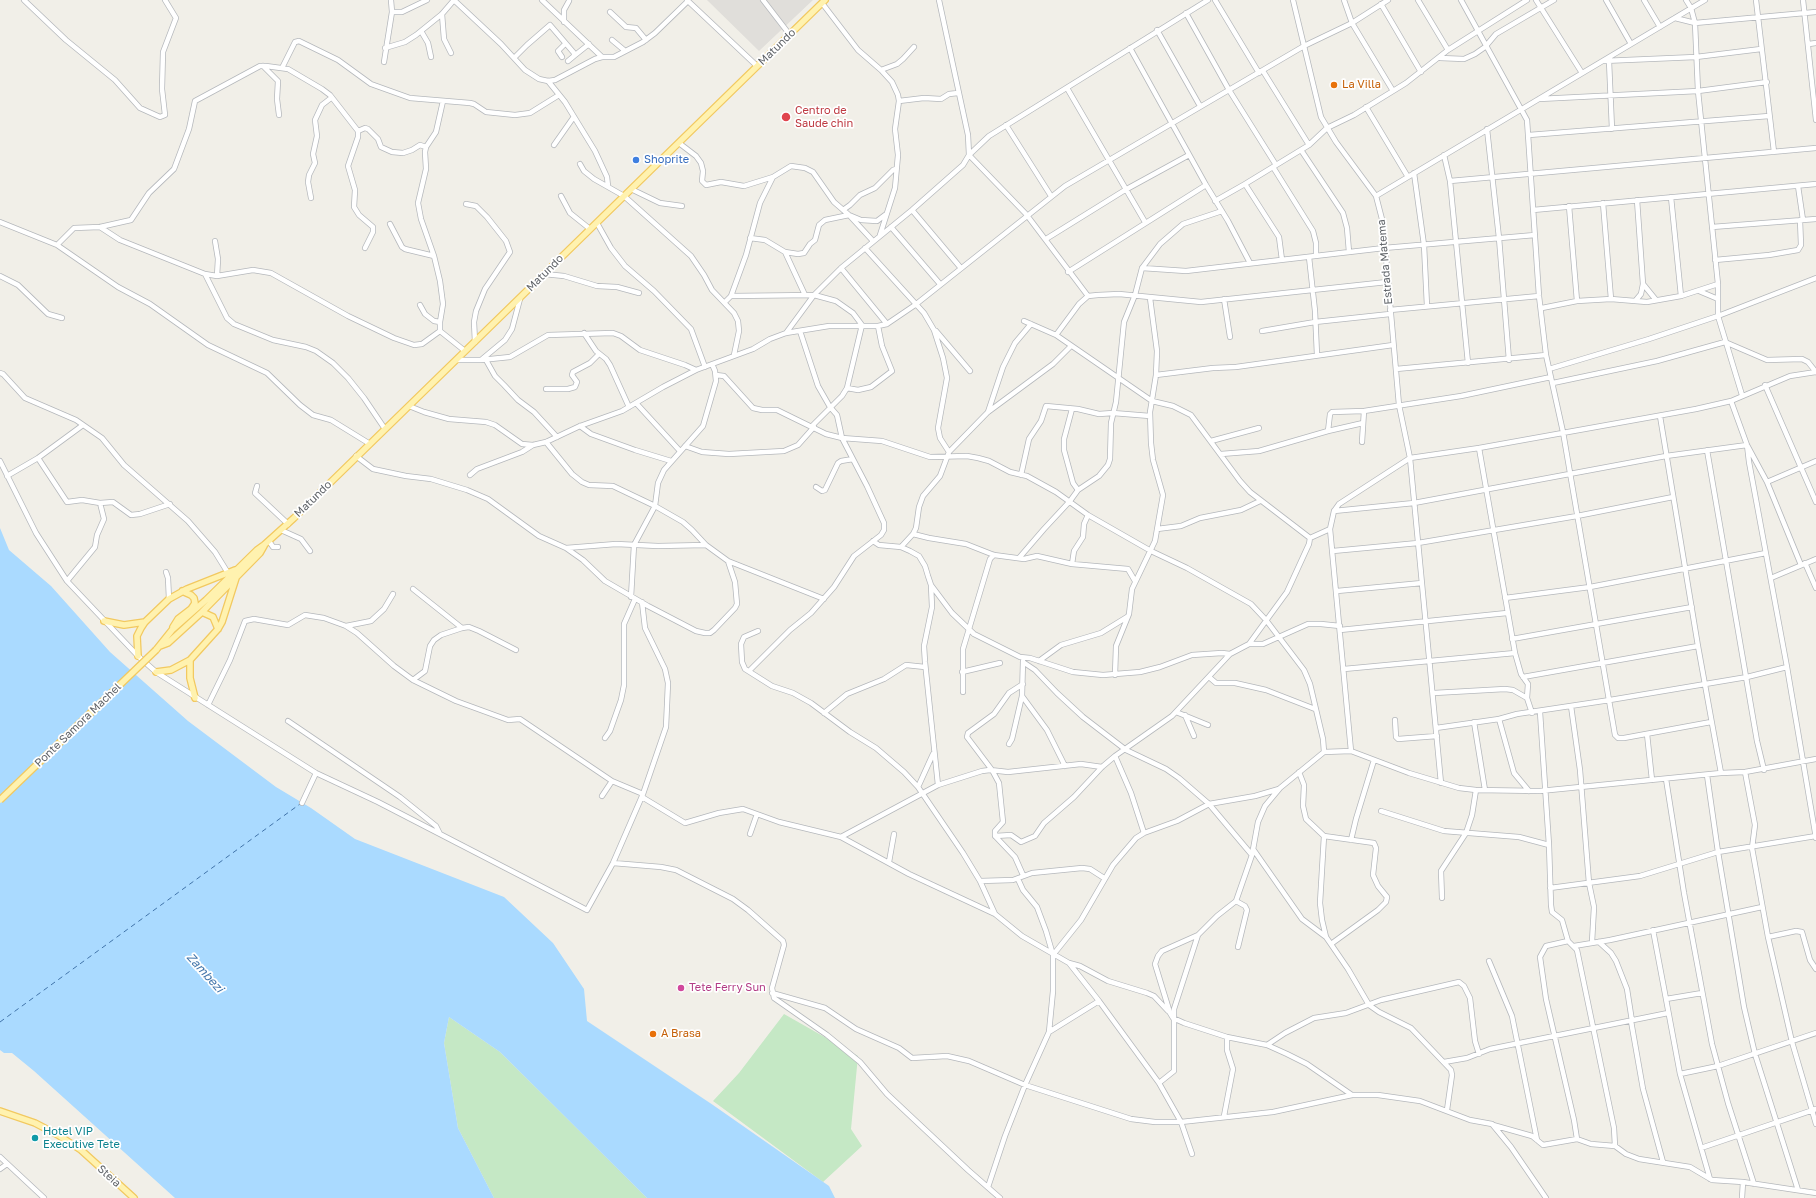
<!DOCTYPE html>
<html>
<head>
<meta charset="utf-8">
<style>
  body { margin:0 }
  canvas { display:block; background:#f1efe8 }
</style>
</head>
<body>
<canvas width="1816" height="1198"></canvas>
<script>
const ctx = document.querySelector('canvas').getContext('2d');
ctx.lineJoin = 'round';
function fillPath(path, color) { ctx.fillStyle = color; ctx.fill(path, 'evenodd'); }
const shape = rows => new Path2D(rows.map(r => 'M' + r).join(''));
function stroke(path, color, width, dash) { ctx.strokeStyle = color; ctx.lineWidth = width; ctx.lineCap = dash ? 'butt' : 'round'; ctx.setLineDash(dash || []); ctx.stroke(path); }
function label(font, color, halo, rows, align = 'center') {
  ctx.font = font + ' "Golos Text",sans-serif'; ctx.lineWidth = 3.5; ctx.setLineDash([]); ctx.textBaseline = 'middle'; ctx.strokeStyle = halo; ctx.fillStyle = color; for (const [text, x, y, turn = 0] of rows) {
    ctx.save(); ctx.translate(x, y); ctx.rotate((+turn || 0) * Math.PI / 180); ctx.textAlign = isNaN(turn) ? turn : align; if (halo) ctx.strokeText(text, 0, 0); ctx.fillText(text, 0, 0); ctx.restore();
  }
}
const industrial = shape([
  [707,0,813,0,759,51]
]);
const green = shape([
  [784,1014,858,1056,851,1129,862,1146,823,1182,713,1101,739,1073],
  [449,1017,500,1052,647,1198,494,1198,458,1128,444,1043]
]);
const water = shape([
  [0,528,9,550,51,586,110,652,188,721,276,787,311,808,355,839,504,897,553,943,584,989,587,1021,713,1105,829,1186,835,1198,647,1198,500,1052,449,1017,444,1043,458,1128,494,1198,175,1198,34,1071,12,1053,4,1053,0,1050]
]);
const ferry = shape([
  [0,1022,300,804]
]);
const minor = shape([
  [24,0,66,40,115,80,140,108,160,117,165,115,162,89,163,52,176,18,165,0],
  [454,0,501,44,525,70,539,79,548,81,555,80,595,59,602,57,614,57,643,42,655,33,688,1],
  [542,0,602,57],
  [687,0,757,66],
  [763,0,790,35],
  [939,0,968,135,969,155,1026,214,1088,296],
  [1215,0,1259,73],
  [1293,0,1321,117,1336,142,1376,196,1383,223,1399,405,1410,458,1441,783],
  [1344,0,1352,23,1393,91],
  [1418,0,1448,50],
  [1461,0,1527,120,1539,296,1546,355,1563,432,1615,735,1618,738,1624,738,1711,722],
  [1536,0,1582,73],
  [1606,0,1631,44],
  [1644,0,1660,27],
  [1686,0,1691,8,1695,23,1698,91,1718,284,1718,316,1742,395],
  [1756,0,1774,152],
  [1803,0,1816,120],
  [822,3,858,50,881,70,892,82,898,95,899,101,895,129,898,155,895,188,880,235],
  [1381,4,1421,72],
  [392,12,402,12,427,0],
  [610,12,626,27,636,28,646,40],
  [1186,13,1229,90,1276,165],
  [442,14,444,39,451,53],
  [1675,18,1695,23,1816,12],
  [564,22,564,10,569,1],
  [1157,30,1200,106],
  [421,31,428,43,431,57],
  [612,40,624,50],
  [1809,44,1816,43],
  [385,48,405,42,416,35,442,14,454,0],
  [1130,48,1206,185,1228,221,1250,263],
  [574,56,589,44],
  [562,57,558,51,565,44],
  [514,58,527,45,550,25,574,53,574,56,568,61],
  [1440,58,1464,59,1475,54,1485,47,1496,34,1554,0],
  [1603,61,1696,57,1761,49],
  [1609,61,1612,129],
  [384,62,392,12,391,0],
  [263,66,278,81,277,99,279,115],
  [282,68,295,42,299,41,338,60,371,84,410,98,470,103,474,104,486,112,515,115,530,113,559,95],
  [881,70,897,64,903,59,914,47],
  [1263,71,1309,145],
  [548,81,565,102,595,151,607,177,608,186],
  [1067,88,1145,222],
  [1539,99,1698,91,1767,82],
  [443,101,436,132,426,147,425,152,426,169,418,203,421,219,434,256,440,281,443,304,440,322,440,331,465,351],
  [899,101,924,98,941,99,949,94,958,93],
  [1366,107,1408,177],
  [1006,125,1051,196],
  [1487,129,1499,238,1509,360],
  [358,131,365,128,368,129,378,139,381,147,392,152,403,153,412,150,420,145,426,147],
  [1529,135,1769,116],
  [679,143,696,156,701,163,703,171,702,181,706,185,721,182,744,186,773,177],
  [554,145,573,118],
  [1301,150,1343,213,1347,228,1349,252],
  [1444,155,1450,181,1468,363],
  [580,164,584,171,594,179,624,196,691,256,704,275,712,290,734,313,738,321,739,331,734,355],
  [1273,167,1313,231,1316,243,1316,256],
  [1414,173,1424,245,1427,306],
  [1450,181,1816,148],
  [1245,184,1279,237,1282,260],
  [1798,186,1803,220],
  [631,189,660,203,682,206],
  [561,196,570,213,590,229],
  [1376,196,1705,0],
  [1671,197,1681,296],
  [311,198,308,182,309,175,315,163,313,154,317,136,315,120,322,105,331,98],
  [1215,201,1245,184,1309,145,1327,128,1354,115,1406,83,1448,50,1527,0],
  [1603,203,1611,299],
  [466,204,476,206,487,217,506,241,510,252,485,289,476,311,474,322,475,342],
  [1569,206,1577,301],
  [843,210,850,205,860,195,875,188,893,170,896,169],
  [912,210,960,267],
  [1533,210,1816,184],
  [0,222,57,245,118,287,150,304,208,345,267,373,300,405,313,415,331,420,370,444],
  [597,223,611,248,625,266,654,291,691,329,705,367],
  [390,224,402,247,405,249,434,256],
  [100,227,120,240,205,274,227,318,234,324,273,340,306,347,316,351,333,363,348,378,364,398,385,429],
  [891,227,940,284],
  [1712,227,1816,219],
  [750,238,765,240,785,252,798,254,804,253,810,244,815,240,819,225,825,220,849,215,861,220,877,221,885,215],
  [1046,239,1125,190,1189,155],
  [215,241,218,259,217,276],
  [57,245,74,228,100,227,131,220,149,193,174,169,189,129,195,101,260,66,266,66,288,69,322,89,330,95,358,131,358,137,348,166,355,190,354,207,359,215,373,227,373,232,365,248],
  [865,248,924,313,934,330,943,358,947,378,938,428,940,438,949,452],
  [785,252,805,295],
  [1309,257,1315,311,1317,355],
  [1715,260,1769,255,1798,250,1801,245,1800,220],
  [841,268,887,324],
  [1142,268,1186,271,1384,248,1535,235],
  [1068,272,1206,185],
  [205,274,217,276,253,270,271,273,348,316,394,338,414,345,422,344,440,331],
  [544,274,564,276,597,286,617,287,639,293],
  [0,276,18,285,48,314,62,318],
  [1643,284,1656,300],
  [1699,291,1718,299],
  [731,296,814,295,836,301,853,313,862,325,847,388,842,396,812,426],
  [1224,299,1230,337],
  [1636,300,1641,294,1643,284,1637,200],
  [725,302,731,296,746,255,760,203,773,177,791,166,805,168,813,172,834,202,849,215,873,241],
  [420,305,425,314,434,321,440,322],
  [1542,308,1577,301,1611,299,1647,302,1681,296,1718,284],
  [1390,310,1539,296],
  [1024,321,1056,335,1152,401,1173,406,1191,415,1240,481,1250,492,1310,538,1330,529],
  [936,331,970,371],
  [1262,331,1315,322,1390,314],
  [584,333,596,351,606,359,610,365,629,407],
  [786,333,814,295,841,268,912,210,963,165,969,155,989,136,1208,0],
  [1056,335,1079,304,1088,296,1098,295,1119,294,1201,302,1387,282],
  [457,360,481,360,505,340,512,329,520,299],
  [481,360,510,357,548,335,613,333,621,336,640,350,685,365,696,370],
  [486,360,495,376,504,385,518,400,534,412,557,437],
  [1396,369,1546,355],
  [1549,369,1649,339,1718,316,1816,278],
  [0,373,3,374,25,398,76,420,102,438,124,465,188,521,215,552,228,573],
  [716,375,724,376,753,408,762,410,777,410,826,434,842,438,882,441,930,457,967,456,978,458,989,461,1010,472,1027,476,1056,492,1088,515,1151,551,1187,568,1251,604,1266,620,1304,670,1310,684,1323,739,1324,752],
  [1156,375,1213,368,1236,367,1393,345],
  [1553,383,1657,361,1725,342,1767,360,1802,359,1808,362,1816,372],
  [1765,385,1816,502],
  [847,388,858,390,871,387,892,371,882,346,878,326],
  [546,389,568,389,575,387,577,382,572,375,573,372,590,363,599,354],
  [1731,401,1747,445,1767,482,1801,565],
  [636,403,680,451],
  [409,406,424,412,449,419,486,422,495,425,522,444,533,445,546,442,580,426,622,411,663,387,696,370,753,349,770,339,786,333,829,326,878,326,887,324,915,305,1065,186,1304,46,1352,23,1388,0],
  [1072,409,1064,439,1064,450,1073,483,1078,490],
  [988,412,1003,367,1015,343,1031,324],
  [1660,416,1698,646,1721,773],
  [580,426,591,434,635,450,671,461],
  [1328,431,1330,414,1332,412,1364,411,1461,396,1551,377],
  [1211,441,1259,428],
  [546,442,572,474,582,482,589,485,613,486,655,506,683,522,692,530,706,545,728,561,824,599],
  [1362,442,1364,411],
  [685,446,702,452,729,454,784,451,798,445,814,427],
  [1707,450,1757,741,1764,770],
  [1221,454,1259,451,1328,431,1363,423],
  [356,456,373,469,406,476,431,479,467,490,488,499,539,536,566,548,583,560,605,581,648,606,696,631,705,633,710,633,714,630,735,608,737,604,735,582,728,561],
  [38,458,67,502,82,500,100,503,113,502,131,515,140,514,170,504],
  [0,461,36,533,67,581,138,656,156,672,316,773,378,802,587,910,613,863,643,794,666,727,668,683,665,669,645,628,642,602],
  [470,475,477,469,522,452,533,445],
  [1021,475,1029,439,1041,421,1046,406,1078,409,1099,414,1113,413,1150,416],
  [7,476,38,458,83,425],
  [1767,482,1816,461],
  [257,486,255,493,288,524],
  [816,487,822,491,825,490,838,463,841,461,853,459],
  [1334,511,1414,503,1666,456,1747,445,1749,462,1787,667,1816,838],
  [1157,529,1181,526,1200,518,1241,510,1260,501],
  [281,530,301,539,310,551],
  [913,534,929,538,966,544,994,555,1024,559,1037,556,1072,564,1128,569,1135,581],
  [269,541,273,547,278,547],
  [873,541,879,545,901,547,910,551,919,556,925,566,928,576,931,585,932,607,924,646,925,662,938,785],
  [901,547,913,534,916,528,919,507,923,496,940,476,949,452,988,412,1053,364,1071,346],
  [566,548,616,544,658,546,706,545],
  [1333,551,1418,543,1577,516,1673,497],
  [1019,558,1044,529,1070,501,1078,490,1099,476,1108,465,1110,459,1111,423,1116,402,1124,322,1135,295,1142,268,1160,244,1183,224,1222,211],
  [1805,563,1816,588],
  [1072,564,1074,551,1083,537,1084,524,1088,515],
  [166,572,168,578,169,599],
  [1771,578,1816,559],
  [67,581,95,547,97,535,104,519,100,503],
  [931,585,952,613,974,634,1020,657,1030,658,1073,672,1103,675,1140,672,1160,667,1192,655,1222,653,1230,654],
  [413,589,462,628],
  [1337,591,1422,583],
  [631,597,634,545,655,506,658,483,664,470,703,426,716,381,715,371,712,364],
  [1505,598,1590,587,1766,553],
  [346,626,371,621,384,609,393,594],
  [1340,630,1507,613],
  [758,631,744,637,741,644,742,662,745,669,772,686,793,693,811,703,850,732,876,748,904,772,918,787,963,853,980,881,995,914],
  [1512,639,1692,607],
  [1249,644,1263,644,1308,624,1321,624,1340,626],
  [1515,653,1521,674,1528,684,1527,698,1532,713],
  [1039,661,1061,645,1101,633,1127,617],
  [1023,662,1035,670,1057,693,1083,717,1126,750,1166,769,1179,778,1209,804,1252,855],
  [1344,669,1515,653,1479,448],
  [749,671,790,630,811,613,834,587,854,556,881,535,884,530,884,523,867,486,842,438,837,415,830,407,818,386,800,331],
  [962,672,1000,663],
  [1115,675,1116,646,1129,614,1132,589,1155,541,1163,495,1153,460,1151,443,1150,412,1156,375,1157,351,1150,298],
  [1209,677,1216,683,1235,683,1266,690,1315,709],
  [1523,677,1698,646],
  [413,680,425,671,430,646,434,640,441,635,462,628,469,627,479,631,516,650],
  [1023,684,1009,693,994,714,968,733,967,737,992,770,999,783,1003,822,995,831,995,836,1015,857,1023,875],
  [963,692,963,649,990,559,994,555],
  [1434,693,1505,689,1513,690,1527,698],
  [1022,696,1047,730,1065,766],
  [208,705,230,660,245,621,254,619,288,625,305,615,324,618,346,626,357,633,394,666,413,680,456,701,508,720,520,719,612,781,643,794],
  [1571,706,1580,770,1589,883,1594,907,1592,942],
  [1176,712,1208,725],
  [1540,712,1549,845,1551,905,1552,912,1562,920,1568,941,1577,950,1614,1128,1615,1146],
  [824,713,847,694,884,679,906,665,925,667],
  [1185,715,1194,736],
  [1499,719,1514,773,1529,791],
  [1395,720,1396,737,1398,739,1437,736],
  [288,721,400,797,436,826,440,834],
  [1474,722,1485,790],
  [1436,728,1499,719,1517,714,1610,700,1747,677,1787,667],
  [1647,734,1652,780],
  [605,738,610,731,621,700,624,685,624,624,635,599],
  [1009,744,1012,739,1022,696,1023,661],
  [1351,751,1330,529,1334,511,1339,504,1410,458,1479,448,1696,409,1731,401,1790,376,1816,372],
  [1115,756,1131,793,1144,833],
  [1299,772,1304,785,1303,806,1306,819,1324,836,1374,843,1376,848,1373,875,1378,886,1387,897,1386,902,1378,910,1331,944],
  [1745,772,1755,825,1752,848,1768,937,1792,1042,1816,1124],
  [1707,775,1718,852,1744,1007,1755,1054,1798,1190],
  [1666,779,1684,893,1712,1044,1728,1103,1754,1184],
  [918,787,933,754],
  [602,796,612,781],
  [642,797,685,823,719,813,743,809,779,822,841,837,909,874,995,914,1022,936,1069,963,1099,1001,1159,1083,1181,1122,1192,1154],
  [302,803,316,773],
  [1381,811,1444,831,1519,837,1549,845],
  [750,834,757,814],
  [995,836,1011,835,1021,842,1035,836,1044,823,1074,797,1102,767,1115,756,1172,716,1230,654,1249,644,1287,592,1309,544,1310,538],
  [1324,836,1320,903,1322,920,1326,937,1348,969,1369,1005,1379,1012,1411,1028,1451,1070,1452,1075,1447,1110],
  [841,837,938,785,982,771,990,770,1008,772,1081,764,1102,767],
  [1351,840,1356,819,1374,760],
  [1253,849,1302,919,1326,937],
  [889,862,894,834],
  [613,863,661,867,676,870,733,899,748,910,783,941,784,945,772,988,774,998,827,1035,860,1062,887,1094,968,1170,1000,1198],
  [980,881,1013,880,1032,873,1082,868,1090,869,1104,878],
  [1550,888,1640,876,1718,852,1816,836],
  [1442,898,1441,871,1466,833,1472,815,1476,790],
  [1236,901,1245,906,1247,910,1238,947],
  [1653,930,1666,999],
  [1198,935,1162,951,1158,956,1155,964,1170,1013,1173,1018,1184,1023,1227,1037,1267,1045,1287,1054,1307,1064,1352,1095],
  [1768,937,1796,931,1802,932,1810,960,1816,969],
  [1568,941,1546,946,1540,957,1546,999,1574,1120,1577,1139],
  [1599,942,1611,953,1616,961,1627,989,1632,1021],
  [1574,946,1610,940,1762,907],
  [1053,955,1081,920,1113,865,1136,838,1144,833,1177,821,1209,804,1255,796,1279,789],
  [1489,961,1512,1016,1537,1140],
  [1069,963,1080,966,1108,981,1147,993,1154,996,1168,1011],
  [772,993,825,1008,856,1029,899,1048,912,1058,947,1056,969,1061,1025,1085,1131,1119,1155,1122,1181,1122,1273,1112,1352,1095,1378,1095,1420,1101,1470,1120,1492,1124,1511,1147,1546,1198],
  [1702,993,1666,999,1680,1074,1710,1179],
  [1631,1021,1643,1089,1663,1162],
  [1049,1032,1099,1001],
  [1267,1045,1285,1033,1314,1018,1346,1013,1381,1000,1459,982,1464,986,1470,998,1475,1041,1479,1054],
  [1444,1062,1467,1058,1490,1049,1668,1013],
  [1680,1074,1718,1066,1816,1033],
  [1159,1083,1174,1071,1174,1009,1198,935,1217,916,1236,901,1252,855,1258,822,1265,806,1280,788,1324,752,1351,751,1409,773,1459,788,1476,790,1540,791,1721,773,1745,772,1816,759],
  [1224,1116,1233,1069,1227,1050,1227,1037],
  [1493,1125,1532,1136,1543,1145,1577,1139,1591,1144,1615,1146,1626,1154,1639,1159,1690,1167,1712,1180,1743,1182,1816,1193],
  [1701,1148,1816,1109],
  [0,1157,44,1198],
  [0,1169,7,1164],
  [988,1187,1005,1136,1025,1085,1049,1032,1053,991,1053,955,1046,931,1037,907,1023,890,1018,879],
  [1742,1198,1743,1182]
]);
const major = shape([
  [202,612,213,617,218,629],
  [104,621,124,625,145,622],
  [173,627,178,619,191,609,195,603,194,598,191,595,182,591],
  [160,646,168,643,202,612,260,553,264,546],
  [156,650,172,630,206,600,257,550,264,545,294,518,825,0],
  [138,656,137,636,141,628,145,622,169,599,187,589,235,570],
  [156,672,171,670,190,660],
  [195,698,190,678,190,660,218,629,222,622,236,578],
  [0,1111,35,1123,58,1135,81,1150,134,1198]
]);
const majorBridge = shape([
  [0,800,156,650]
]);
const markers = [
  [1334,85,4,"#e8710a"],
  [786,117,5,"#e0444e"],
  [636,160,4,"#3f7fe0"],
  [681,988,4,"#d1479c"],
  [653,1034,4,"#e8710a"],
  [35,1138,4,"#0f9aa8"]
];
const streetNames = [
  ["Matundo",777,47,-44],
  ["Estrada Matema",1385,262,-95],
  ["Matundo",545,273,-45],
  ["Matundo",313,499,-44],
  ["Ponte Samora Machel",78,725,-44],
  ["Steia",109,1176,42]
];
const foodNames = [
  ["La Villa",1342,85],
  ["A Brasa",661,1034]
];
const healthNames = [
  ["Centro de",795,111],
  ["Saude chin",795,124]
];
const shopNames = [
  ["Shoprite",644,160]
];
const hotelNames = [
  ["Tete Ferry Sun",689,988]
];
const cultureNames = [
  ["Hotel VIP",43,1132],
  ["Executive Tete",43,1145]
];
const waterNames = [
  ["Zambezi",205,973,48]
];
fillPath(industrial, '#e0deda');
fillPath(green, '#c5e8c5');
fillPath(water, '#aadaff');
stroke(ferry, '#4174aa', 1, [5, 4]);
stroke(minor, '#b5b8bc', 6);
stroke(major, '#f2c960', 8);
stroke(minor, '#fff', 4.5);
stroke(major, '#fff2af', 5.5);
stroke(majorBridge, '#f2c960', 8, []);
stroke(majorBridge, '#fff2af', 5.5);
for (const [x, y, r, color] of markers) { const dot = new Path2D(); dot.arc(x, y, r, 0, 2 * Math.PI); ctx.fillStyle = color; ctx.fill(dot); stroke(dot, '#fff', 1.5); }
label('11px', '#5f6368', '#fff', streetNames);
label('11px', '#c56008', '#fff', foodNames, 'left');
label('11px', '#be3a42', '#fff', healthNames, 'left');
label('11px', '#366cbe', '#fff', shopNames, 'left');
label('11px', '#b23c85', '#fff', hotelNames, 'left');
label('11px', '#0d838f', '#fff', cultureNames, 'left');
label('italic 12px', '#4174aa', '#fff', waterNames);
</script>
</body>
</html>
